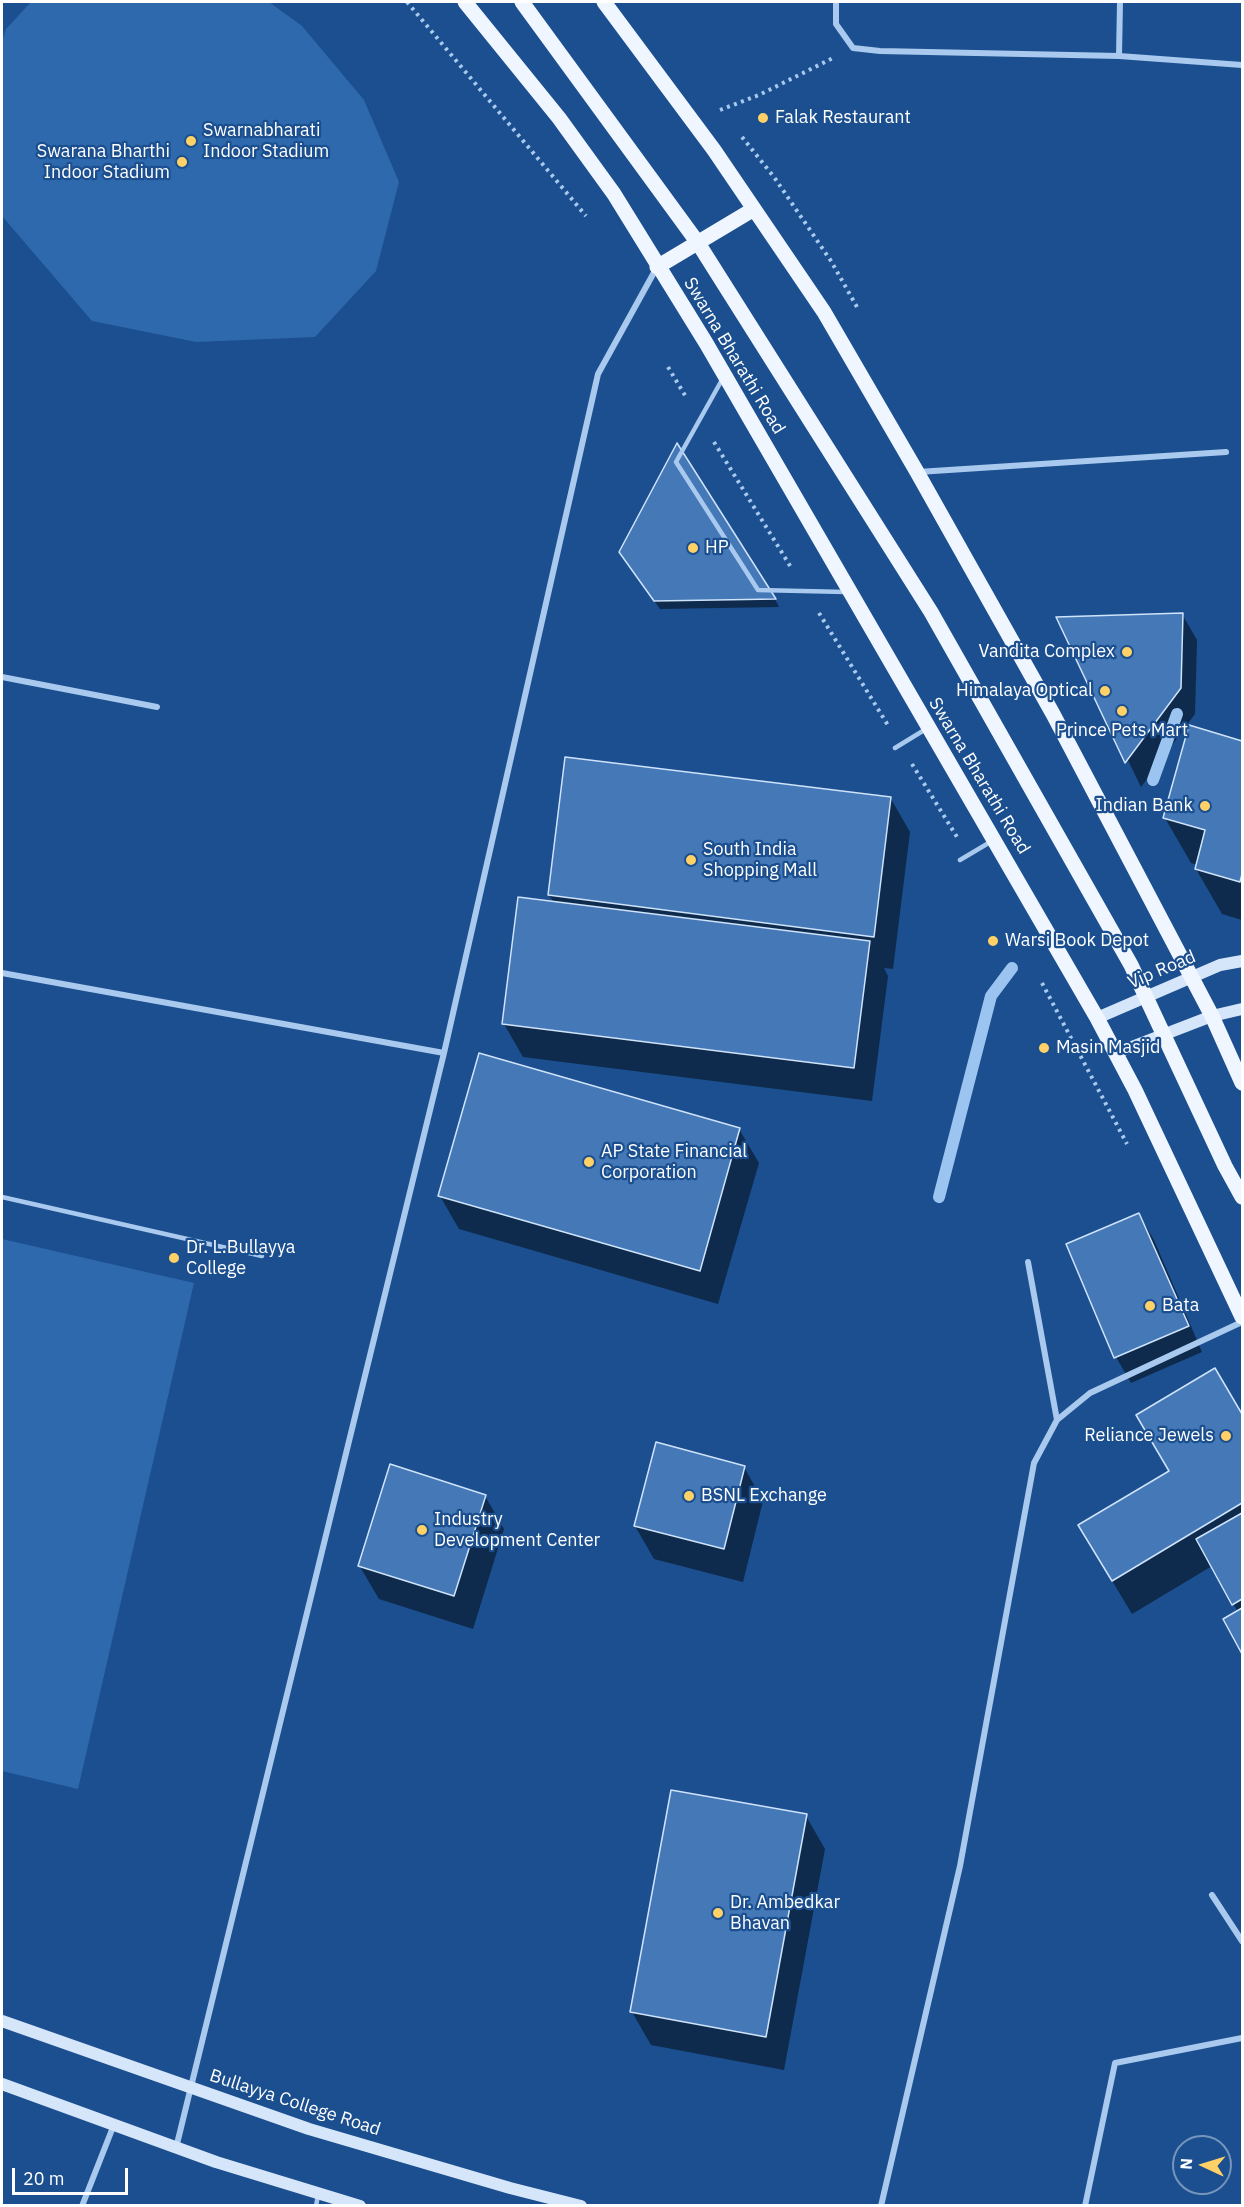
<!DOCTYPE html>
<html>
<head>
<meta charset="utf-8">
<style>
  body { margin:0 }
  #map { position:relative; width:1244px; height:2207px; overflow:hidden; background:#1b4f8f; font-family:"IBM Plex Sans",sans-serif }
  canvas { display:block }
  .frame { position:absolute; inset:0; border:3px solid #fff; pointer-events:none }
  .north { position:absolute; left:1172px; top:2135px; width:60px; height:60px; box-sizing:border-box; background:#1b4f8f; border:2px solid #7695bc; border-radius:50%; rotate:274deg; font-size:16px; font-weight:700; line-height:24px; text-align:center; color:#fff }
  .north::after { content:''; display:block; margin:auto; width:21px; height:27px; background:#ffd166; clip-path:polygon(50% 0,100% 100%,50% 72%,0 100%) }
  .scale { position:absolute; left:12px; top:2168px; width:116px; height:27px; box-sizing:border-box; border:3px solid #fff; border-top:0; padding-left:8px; font-size:18px; line-height:21px; white-space:nowrap; color:#fff; -webkit-text-stroke:4px #1b4f8f; paint-order:stroke }
</style>
</head>
<body>
<div id="map">
<canvas width="1244" height="2207"></canvas>
<div class="frame"></div>
<div class="north">N</div>
<div class="scale">20 m</div>
</div>
<script>
const ctx = document.querySelector('canvas').getContext('2d');
ctx.lineJoin = 'round';
function fillPath(path, color) { ctx.fillStyle = color; ctx.fill(path, 'evenodd'); }
const shape = rows => new Path2D(rows.map(r => 'M' + r).join(''));
function stroke(path, color, width, dash) { ctx.strokeStyle = color; ctx.lineWidth = width; ctx.lineCap = dash ? 'butt' : 'round'; ctx.setLineDash(dash || []); ctx.stroke(path); }
function label(font, color, halo, rows, align = 'center') {
  ctx.font = font + ' "IBM Plex Sans",sans-serif'; ctx.lineWidth = 4.5; ctx.setLineDash([]); ctx.textBaseline = 'middle'; ctx.strokeStyle = halo; ctx.fillStyle = color; for (const [text, x, y, turn = 0] of rows) {
    ctx.save(); ctx.translate(x, y); ctx.rotate((+turn || 0) * Math.PI / 180); ctx.textAlign = isNaN(turn) ? turn : align; if (halo) ctx.strokeText(text, 0, 0); ctx.fillText(text, 0, 0); ctx.restore();
  }
}
const green = shape([
  [31,2,269,2,302,26,364,100,399,182,376,271,315,337,196,342,92,321,2,216,2,41,6,29],
  [2,1239,194,1283,78,1789,2,1771]
]);
const shadow = shape([
  [677,446,775,599,779,607,660,609,626,561],
  [1182,614,1197,640,1195,714,1141,787,1059,618],
  [1190,727,1242,742,1242,920,1222,914,1196,869,1198,865,1191,863,1165,818],
  [891,799,910,832,893,969,884,968,888,976,872,1101,523,1057,504,1024,554,903,549,895],
  [739,1129,759,1163,718,1304,459,1229,440,1196],
  [1139,1215,1154,1240,1202,1352,1131,1383,1116,1357,1068,1245],
  [1215,1370,1242,1417,1242,1651,1225,1619,1238,1612,1212,1566,1132,1614,1099,1559,1171,1472],
  [744,1467,763,1501,743,1582,654,1559,635,1526],
  [485,1496,504,1529,473,1629,379,1599,359,1565],
  [806,1816,825,1849,784,2070,651,2045,632,2012]
]);
const stream = shape([
  [1153,780,1177,714],
  [939,1197,991,996,1012,968]
]);
const building = shape([
  [677,443,776,599,654,601,619,552,677,443],
  [1183,613,1181,688,1125,763,1056,617,1183,613],
  [1189,725,1242,741,1242,874,1240,882,1195,869,1205,830,1163,818,1189,725],
  [565,757,891,797,874,937,548,895,565,757],
  [518,897,870,941,854,1068,502,1024,518,897],
  [479,1053,740,1128,700,1271,438,1196,479,1053],
  [1139,1213,1189,1326,1114,1358,1066,1244,1139,1213],
  [1215,1368,1242,1414,1242,1503,1112,1581,1078,1525,1169,1471,1136,1415,1215,1368],
  [656,1442,745,1466,724,1549,634,1526,656,1442],
  [390,1464,486,1495,454,1596,358,1566,390,1464],
  [1242,1513,1242,1599,1232,1605,1196,1539,1242,1513],
  [1242,1608,1242,1654,1223,1619,1242,1608],
  [671,1790,807,1814,766,2037,630,2012,671,1790]
]);
const path = shape([
  [407,2,586,216],
  [720,110,759,95,833,58],
  [742,137,774,177,831,261,857,307],
  [668,367,686,397],
  [714,442,792,569],
  [819,613,889,727],
  [912,764,957,837],
  [1042,983,1127,1144]
]);
const lane = shape([
  [723,378,676,462,758,590,846,592],
  [895,748,926,729],
  [960,860,992,841],
  [2,1197,262,1256],
  [316,2206,318,2195]
]);
const street = shape([
  [836,2,836,24,853,48,880,51,1119,56,1120,2],
  [1119,56,1242,65],
  [918,472,1226,452],
  [2,677,157,707],
  [2,973,444,1053],
  [1028,1262,1057,1420],
  [1212,1895,1242,1941],
  [176,2148,444,1053,598,374,657,267],
  [82,2206,113,2127],
  [881,2206,960,1866,1034,1463,1057,1420,1090,1393,1242,1322],
  [1085,2206,1115,2063,1242,2038]
]);
const secondary = shape([
  [1097,1018,1220,965,1242,961],
  [1116,1053,1212,1016,1242,1009],
  [2,2021,309,2129,510,2188,581,2206],
  [2,2084,216,2162,360,2206]
]);
const primary = shape([
  [465,2,559,118,614,194,706,343,1097,1018,1135,1090,1242,1317],
  [522,2,698,243,931,612,1131,965,1225,1166,1242,1197],
  [604,2,714,150,824,312,917,472,1053,714,1212,1016,1242,1083],
  [657,267,754,209]
]);
const markers = [
  [763,118,6,"#ffd166"],
  [191,141,6,"#ffd166"],
  [182,162,6,"#ffd166"],
  [693,548,6,"#ffd166"],
  [1127,652,6,"#ffd166"],
  [1105,691,6,"#ffd166"],
  [1122,711,6,"#ffd166"],
  [1205,806,6,"#ffd166"],
  [691,860,6,"#ffd166"],
  [993,941,6,"#ffd166"],
  [1044,1048,6,"#ffd166"],
  [589,1162,6,"#ffd166"],
  [174,1258,6,"#ffd166"],
  [1150,1306,6,"#ffd166"],
  [1226,1436,6,"#ffd166"],
  [689,1496,6,"#ffd166"],
  [422,1530,6,"#ffd166"],
  [718,1913,6,"#ffd166"]
];
const poiNames = [
  ["Falak Restaurant",775,118],
  ["Swarnabharati",203,131],
  ["Indoor Stadium",203,152],
  ["Swarana Bharthi",170,152,"right"],
  ["Indoor Stadium",170,173,"right"],
  ["HP",705,548],
  ["Vandita Complex",1115,652,"right"],
  ["Himalaya Optical",1093,691,"right"],
  ["Prince Pets Mart",1122,731,"center"],
  ["Indian Bank",1193,806,"right"],
  ["South India",703,850],
  ["Shopping Mall",703,871],
  ["Warsi Book Depot",1005,941],
  ["Masin Masjid",1056,1048],
  ["AP State Financial",601,1152],
  ["Corporation",601,1173],
  ["Dr. L.Bullayya",186,1248],
  ["College",186,1269],
  ["Bata",1162,1306],
  ["Reliance Jewels",1214,1436,"right"],
  ["BSNL Exchange",701,1496],
  ["Industry",434,1520],
  ["Development Center",434,1541],
  ["Dr. Ambedkar",730,1903],
  ["Bhavan",730,1924]
];
const streetNames = [
  ["Swarna Bharathi Road",734,356,59],
  ["Swarna Bharathi Road",979,776,59],
  ["Vip Road",1162,970,-23],
  ["Bullayya College Road",295,2103,18]
];
fillPath(green, '#2e69ad');
fillPath(shadow, '#0007');
stroke(stream, '#9cc4f0', 12);
fillPath(building, '#4478b7');
stroke(building, '#cfe3fa', 1.5);
stroke(path, '#a9c9ee', 4, [3, 4.5]);
stroke(lane, '#a9c9ee', 4.5);
stroke(street, '#a9c9ee', 6);
stroke(secondary, '#d6e6fa', 12);
stroke(primary, '#f0f6ff', 15);
for (const [x, y, r, color] of markers) { const dot = new Path2D(); dot.arc(x, y, r, 0, 2 * Math.PI); ctx.fillStyle = color; ctx.fill(dot); stroke(dot, '#1b4f8f', 2); }
label('18px', '#fff', '#1b4f8f', poiNames, 'left');
label('18px', '#fff', '#1b4f8f', streetNames);
</script>
</body>
</html>
